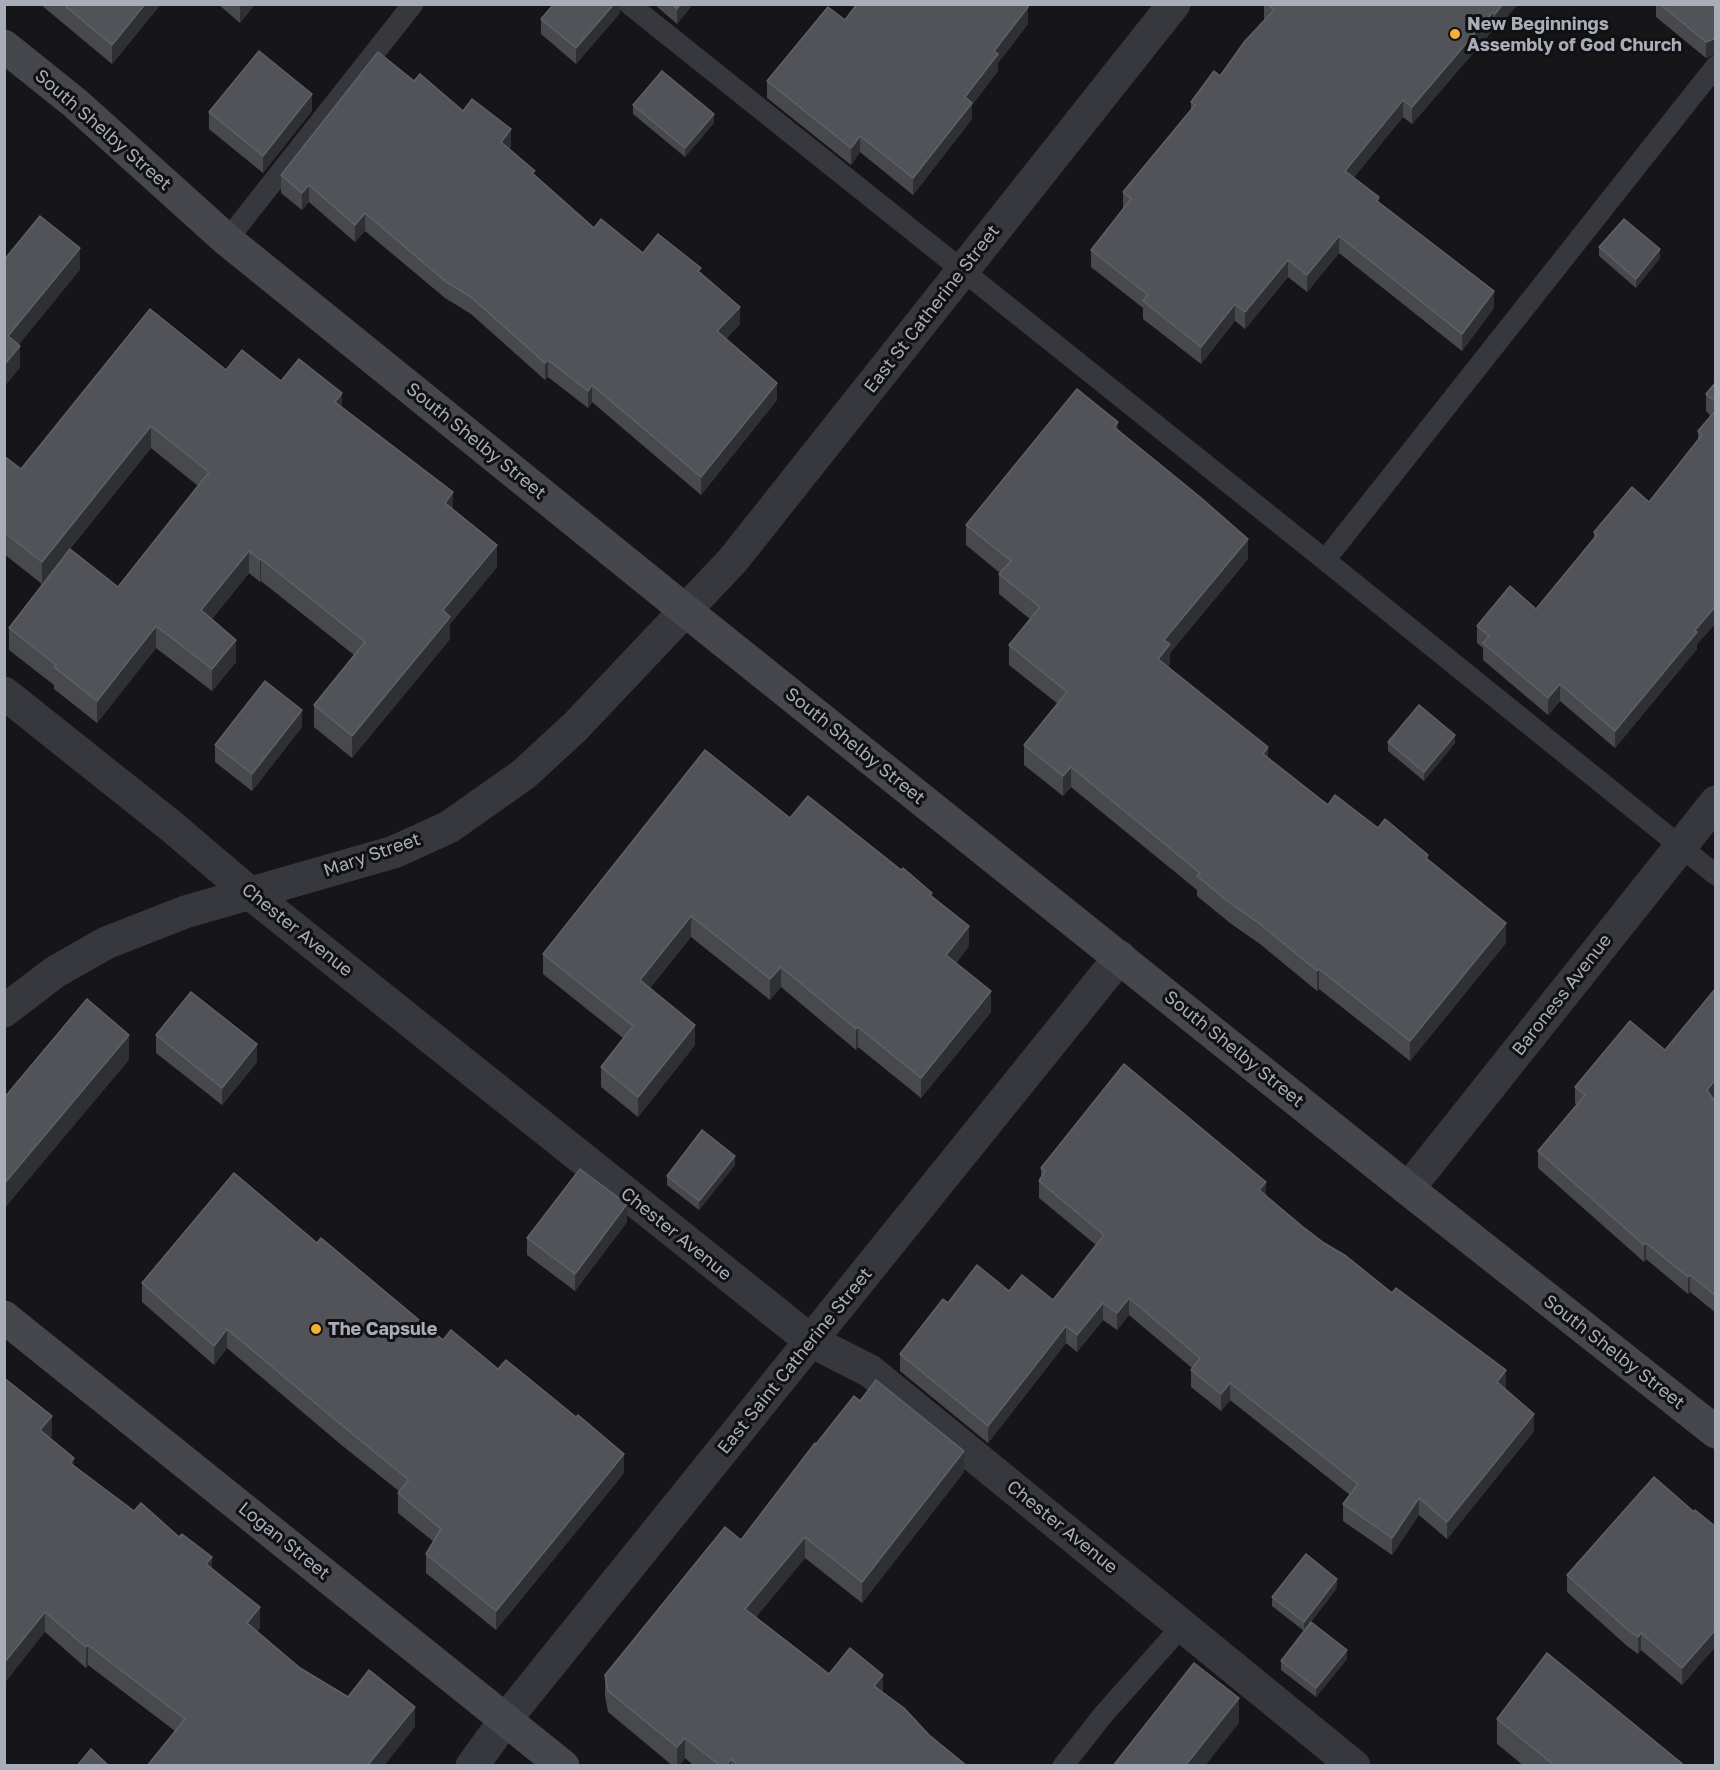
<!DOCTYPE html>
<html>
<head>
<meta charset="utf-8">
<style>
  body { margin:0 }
  #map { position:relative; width:1720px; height:1770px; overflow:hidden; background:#161618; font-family:"Golos Text",sans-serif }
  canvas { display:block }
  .frame { position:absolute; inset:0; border:6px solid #a8adb8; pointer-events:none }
</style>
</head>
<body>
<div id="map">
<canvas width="1720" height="1770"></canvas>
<div class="frame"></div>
</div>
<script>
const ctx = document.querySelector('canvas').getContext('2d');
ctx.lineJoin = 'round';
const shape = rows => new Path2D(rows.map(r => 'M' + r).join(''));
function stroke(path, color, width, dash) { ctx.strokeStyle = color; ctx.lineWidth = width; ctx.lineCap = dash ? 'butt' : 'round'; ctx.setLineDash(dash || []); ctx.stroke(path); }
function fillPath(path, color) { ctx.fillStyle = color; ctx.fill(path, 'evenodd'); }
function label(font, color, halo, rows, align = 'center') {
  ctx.font = font + ' "Golos Text",sans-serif'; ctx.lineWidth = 6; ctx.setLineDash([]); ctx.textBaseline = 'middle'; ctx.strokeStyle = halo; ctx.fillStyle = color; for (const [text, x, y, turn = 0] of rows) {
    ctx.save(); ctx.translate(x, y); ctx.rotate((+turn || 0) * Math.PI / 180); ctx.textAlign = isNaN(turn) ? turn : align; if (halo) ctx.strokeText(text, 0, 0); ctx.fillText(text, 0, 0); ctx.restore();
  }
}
const service = shape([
  [629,4,1325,560,1716,66],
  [227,240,413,4],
  [1325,560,1716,875],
  [1063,1766,1103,1715,1182,1626]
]);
const minor = shape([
  [4,693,171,826,251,894,811,1341,870,1371,1354,1766],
  [4,1011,55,972,106,943,185,912,394,852,449,827,524,774,575,727,733,560,1174,4],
  [1408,1189,1716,802],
  [472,1766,506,1719,1120,957]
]);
const secondary = shape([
  [4,46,75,103,227,240,686,611,1408,1189,1716,1432],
  [4,1317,563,1766]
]);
const wall = shape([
  [40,4,161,4,112,64],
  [218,4,255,4,240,23],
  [620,4,620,13,576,64,541,34,541,19],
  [654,4,693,4,677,24],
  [1264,4,1518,4,1495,31,1493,30,1412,124,1403,117,1353,178,1494,308,1462,351,1339,253,1307,292,1288,277,1245,329,1235,321,1201,364,1143,319,1143,308,1091,267,1091,250,1123,209,1123,192,1191,110,1191,102,1220,76,1265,20,1264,19],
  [1656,4,1716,4,1716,54,1706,58,1656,17],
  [845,20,1028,24,998,63,998,71,972,105,972,119,913,195,860,152,851,165,767,98,767,81],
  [414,81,463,111,511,146,509,149,535,175,594,228,643,253,701,273,740,324,726,339,777,400,701,495,592,402,588,408,548,377,545,380,471,314,445,298,365,231,355,242,309,202,302,210,281,193,281,175],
  [633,105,714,123,685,157,633,114],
  [312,111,263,173,209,129,209,112],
  [1599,247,1660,258,1636,288,1599,256],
  [226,370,281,381,342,407,453,509,497,567,450,624,450,639,352,758,314,727,314,705,354,655,261,581,260,582,249,573,212,619,236,662,212,691,156,648,97,723,54,689,54,685,9,650,9,628,118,587,198,486,151,448,42,584,4,554,4,456,21,469],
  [1716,382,1716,623,1697,644,1697,649,1615,748,1560,701,1548,715,1483,660,1483,648,1477,643,1477,626,1536,609,1594,538,1594,532,1649,502,1698,440,1698,431,1711,416,1706,411,1706,394],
  [1118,430,1248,559,1170,653,1170,664,1168,666,1268,758,1328,805,1378,828,1428,860,1506,943,1410,1061,1319,989,1317,991,1260,944,1230,923,1197,896,1197,890,1071,787,1063,796,1024,765,1024,745,1058,704,1009,665,1009,645,1030,619,999,594,999,574,1000,573,966,545,966,525],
  [302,727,252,791,215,762,215,745],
  [1388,742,1455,743,1424,781,1388,751],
  [790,818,932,896,969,946,956,963,991,1012,921,1098,858,1047,856,1050,781,987,770,1000,691,937,650,988,695,1045,638,1117,601,1087,601,1067,623,1038,543,974,543,954],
  [1716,988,1716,1096,1713,1099,1716,1103,1716,1313,1690,1292,1688,1294,1646,1259,1644,1262,1538,1168,1538,1151,1577,1105,1575,1103,1575,1087,1665,1050],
  [156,1035,257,1062,222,1105,156,1053],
  [735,1165,699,1210,667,1185,667,1176],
  [1041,1168,1266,1196,1303,1227,1506,1387,1505,1389,1534,1431,1447,1539,1419,1515,1392,1555,1343,1521,1343,1504,1350,1495,1230,1400,1221,1411,1191,1387,1191,1370,1192,1368,1129,1315,1117,1330,1103,1320,1077,1352,1066,1343,988,1443,900,1371,900,1354,948,1303,1009,1291,1053,1300,1096,1245,1039,1198,1039,1181,1041,1178],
  [627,1222,575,1291,527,1255,527,1238],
  [317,1243,443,1340,624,1473,496,1630,426,1573,426,1554,434,1542,398,1513,398,1493,400,1492,339,1443,227,1348,214,1365,142,1302,142,1283],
  [4,1378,52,1436,50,1438,74,1467,212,1569,260,1628,257,1631,300,1668,348,1697,415,1727,175,1731,88,1665,86,1668,45,1632],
  [860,1401,964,1472,862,1603,805,1558,756,1617,829,1674,883,1693,929,1735,967,1766,694,1766,685,1758,679,1766,673,1766,608,1712,605,1696,605,1675,741,1540,816,1444],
  [1694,1512,1716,1527,1716,1646,1682,1685,1641,1650,1638,1654,1627,1646,1567,1592,1567,1575],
  [1337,1588,1304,1631,1272,1606,1272,1597],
  [1347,1659,1316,1697,1281,1670,1281,1661],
  [1497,1719,1685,1766,1524,1766,1497,1744]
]);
const shadedWall = shape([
  [145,4,161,4,112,64,112,45],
  [240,4,255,4,240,23],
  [614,4,620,4,620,13,576,64,576,48],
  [680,4,693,4,677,24,677,9],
  [1503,4,1518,4,1495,31,1495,14],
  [1028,7,1028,24,998,63,998,71,972,105,972,119,913,195,913,178,965,97,994,51],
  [1493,12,1493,30,1412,124,1412,107],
  [1716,38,1716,54,1706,58,1706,42],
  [312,94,312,111,263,173,263,156],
  [1403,100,1403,117,1345,189,1345,171],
  [714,114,714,123,685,157,685,148],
  [511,129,511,146,501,160,501,142],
  [860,136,860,152,851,165,851,148],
  [309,185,309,202,302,210,302,193],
  [365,213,365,231,355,242,355,225],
  [1339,236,1339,253,1307,292,1307,275],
  [80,248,80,270,8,358,8,336],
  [1660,249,1660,258,1636,288,1636,279],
  [1288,260,1288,277,1245,329,1245,312],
  [1494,291,1494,308,1462,351,1462,334],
  [1235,304,1235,321,1201,364,1201,347],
  [740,307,740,324,717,348,717,331],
  [20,346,20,368,4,387,4,365],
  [548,360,548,377,545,380,545,363],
  [777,383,777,400,701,495,701,477],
  [592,385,592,402,588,408,588,391],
  [342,393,342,415,335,402],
  [1118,422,1118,441,1114,427],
  [151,426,151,448,42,584,42,562],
  [453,492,453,514,445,503],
  [1248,539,1248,559,1170,653,1170,664,1158,678,1158,659,1164,640],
  [497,545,497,567,450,624,450,639,352,758,352,736,443,610],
  [249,551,249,573,201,632,201,610],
  [261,559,261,581,260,582,260,560],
  [1716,606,1716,623,1697,644,1697,649,1615,748,1615,731,1695,630],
  [156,626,156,648,97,723,97,701],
  [236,640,236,662,212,691,212,669],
  [1560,684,1560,701,1548,715,1548,698],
  [302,710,302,727,252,791,252,774],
  [1455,735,1455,743,1424,781,1424,772],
  [1268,747,1268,767,1263,754],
  [1071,767,1071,787,1063,796,1063,776],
  [691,916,691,937,640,1000,640,980],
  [1506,923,1506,943,1410,1061,1410,1041],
  [969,926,969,946,946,975,946,955],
  [781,967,781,987,770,1000,770,979],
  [1319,969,1319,989,1317,991,1317,971],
  [991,991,991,1012,921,1098,921,1078],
  [695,1025,695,1045,638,1117,638,1097],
  [858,1027,858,1047,856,1050,856,1029],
  [129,1035,129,1060,4,1209,4,1184],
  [257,1044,257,1062,222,1105,222,1088],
  [1716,1079,1716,1096,1707,1107,1707,1090],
  [735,1156,735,1165,699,1210,699,1201],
  [1266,1182,1266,1199,1259,1190],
  [627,1204,627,1222,575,1291,575,1274],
  [1646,1243,1646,1259,1644,1262,1644,1245],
  [1690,1275,1690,1292,1688,1294,1688,1277],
  [1129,1298,1129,1315,1117,1330,1117,1313],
  [1103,1303,1103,1320,1077,1352,1077,1335],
  [1066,1326,1066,1343,988,1443,988,1426],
  [227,1329,227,1348,214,1365,214,1346],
  [1506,1370,1506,1387,1497,1398,1497,1382],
  [1230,1383,1230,1400,1221,1411,1221,1394],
  [1534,1414,1534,1431,1447,1539,1447,1522],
  [52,1416,52,1436,40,1450,40,1430],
  [964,1451,964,1472,862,1603,862,1582],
  [624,1454,624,1473,496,1630,496,1611],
  [74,1458,74,1478,70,1463],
  [1419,1498,1419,1515,1392,1555,1392,1538],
  [805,1537,805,1558,745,1630,745,1609],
  [212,1557,212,1577,206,1564],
  [1337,1579,1337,1588,1304,1631,1304,1622],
  [260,1607,260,1628,247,1643,247,1623],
  [45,1612,45,1632,4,1684,4,1663],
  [1716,1629,1716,1646,1682,1685,1682,1668],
  [1641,1633,1641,1650,1638,1654,1638,1637],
  [88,1645,88,1665,86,1668,86,1647],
  [1347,1650,1347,1659,1316,1697,1316,1688],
  [883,1675,883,1696,874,1686],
  [1239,1698,1239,1723,1205,1766,1185,1766],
  [415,1707,415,1727,384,1766,367,1766],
  [685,1738,685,1758,679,1766,677,1766,677,1747],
  [731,1759,731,1766,726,1766]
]);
const building = shape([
  [63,4,145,4,112,45,63,4],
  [554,4,614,4,576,48,541,19,554,4],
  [672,4,680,4,677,9,672,4],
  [857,4,1025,4,1028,7,994,51,998,54,965,97,972,103,913,178,860,136,851,148,767,81,828,7,845,20,857,4],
  [1268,4,1503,4,1495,14,1493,12,1412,107,1403,100,1345,171,1379,197,1377,201,1494,291,1462,334,1339,236,1307,275,1288,260,1245,312,1235,304,1201,347,1143,301,1148,295,1091,250,1131,199,1123,192,1195,105,1191,102,1214,71,1220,76,1245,41,1274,10,1268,4],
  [1660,4,1716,4,1716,38,1706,42,1660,4],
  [259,51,312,94,263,156,209,112,259,51],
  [378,52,414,81,420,74,463,111,472,99,511,129,501,142,535,171,532,173,594,228,601,219,643,253,658,234,701,268,698,271,740,307,717,331,777,383,701,477,592,385,588,391,548,360,545,363,471,297,445,281,365,213,355,225,309,185,302,193,281,175,378,52],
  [662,71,714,114,685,148,633,105,662,71],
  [40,216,80,248,8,336,20,346,4,365,4,260,40,216],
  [1624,219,1660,249,1636,279,1599,247,1624,219],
  [150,309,226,370,242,350,281,381,299,359,342,393,335,402,453,492,445,503,497,545,443,610,450,617,352,736,314,705,365,642,261,559,260,560,249,551,201,610,236,640,212,669,156,626,97,701,54,667,56,665,9,628,70,549,118,587,209,472,151,426,42,562,4,532,4,456,21,469,150,309],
  [1716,382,1716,402,1706,394,1716,382],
  [1077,389,1118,422,1114,427,1200,497,1248,539,1164,640,1170,644,1158,659,1268,747,1263,754,1328,805,1335,795,1378,828,1385,819,1428,855,1426,858,1506,923,1410,1041,1319,969,1317,971,1260,924,1230,903,1197,876,1200,873,1071,767,1063,776,1024,745,1067,692,1009,645,1040,607,999,574,1011,561,966,525,1077,389],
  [1716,410,1716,606,1695,630,1697,632,1615,731,1560,684,1548,698,1483,643,1489,636,1477,626,1510,586,1536,609,1597,535,1594,532,1632,487,1649,502,1702,435,1698,431,1716,410],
  [265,681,302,710,252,774,215,745,265,681],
  [1419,705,1455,735,1424,772,1388,742,1419,705],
  [705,750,790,818,808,796,901,870,903,868,932,893,930,895,969,926,946,955,991,991,921,1078,858,1027,856,1029,781,967,770,979,691,916,640,980,695,1025,638,1097,601,1067,633,1026,543,954,705,750],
  [1716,988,1716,1079,1707,1090,1716,1103,1716,1296,1690,1275,1688,1277,1646,1243,1644,1245,1538,1151,1585,1095,1575,1087,1630,1021,1665,1050,1716,988],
  [191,992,257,1044,222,1088,156,1035,191,992],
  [87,999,129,1035,4,1184,4,1098,87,999],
  [1124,1064,1266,1182,1259,1190,1303,1227,1324,1243,1346,1256,1392,1293,1396,1288,1506,1370,1497,1382,1534,1414,1447,1522,1419,1498,1392,1538,1343,1504,1358,1484,1230,1383,1221,1394,1191,1370,1200,1358,1129,1298,1117,1313,1103,1303,1077,1335,1066,1326,988,1426,900,1354,943,1299,948,1303,977,1265,1009,1291,1022,1275,1053,1300,1104,1235,1039,1181,1045,1171,1041,1168,1124,1064],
  [702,1130,735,1156,699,1201,667,1176,702,1130],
  [580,1169,627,1204,575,1274,527,1238,580,1169],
  [234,1173,317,1243,321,1238,443,1340,451,1330,498,1369,506,1360,576,1417,578,1415,624,1454,496,1611,426,1554,441,1529,398,1493,409,1480,339,1423,227,1329,214,1346,142,1283,234,1173],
  [4,1378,52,1416,40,1430,74,1458,70,1463,134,1511,141,1503,179,1537,182,1534,212,1557,206,1564,260,1607,247,1623,300,1668,348,1697,369,1670,415,1707,367,1766,147,1766,185,1719,88,1645,86,1647,45,1612,4,1663,4,1378],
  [876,1380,964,1451,862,1582,805,1537,745,1609,829,1674,850,1648,883,1675,874,1686,904,1708,929,1735,967,1766,740,1766,731,1759,726,1766,721,1766,685,1738,677,1747,608,1691,605,1675,725,1527,741,1540,815,1443,816,1444,854,1396,860,1401,876,1380],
  [1654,1477,1694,1512,1695,1510,1716,1527,1716,1629,1682,1668,1641,1633,1638,1637,1627,1629,1567,1575,1654,1477],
  [1306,1554,1337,1579,1304,1622,1272,1597,1306,1554],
  [1311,1622,1347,1650,1316,1688,1281,1661,1311,1622],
  [1547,1653,1685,1766,1555,1766,1497,1719,1547,1653],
  [1194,1663,1239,1698,1185,1766,1113,1766,1194,1663],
  [91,1749,109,1766,77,1766,91,1749]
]);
const markers = [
  [1455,34,6,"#f2b134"],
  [316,1329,6,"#f2b134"]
];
const poiNames = [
  ["New Beginnings",1467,24],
  ["Assembly of God Church",1467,45],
  ["The Capsule",328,1329]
];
const streetNames = [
  ["South Shelby Street",103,130,41],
  ["East St Catherine Street",932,309,-52],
  ["South Shelby Street",476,441,39],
  ["South Shelby Street",855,746,39],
  ["Mary Street",372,855,-19],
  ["Chester Avenue",297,930,39],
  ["Baroness Avenue",1562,995,-52],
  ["South Shelby Street",1234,1049,39],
  ["Chester Avenue",676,1234,39],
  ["South Shelby Street",1614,1352,38],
  ["East Saint Catherine Street",795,1361,-51],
  ["Chester Avenue",1062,1527,39],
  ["Logan Street",284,1541,39]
];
stroke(service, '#37383d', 21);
stroke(minor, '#37383d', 33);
stroke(secondary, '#45474d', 33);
fillPath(wall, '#47494d');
fillPath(shadedWall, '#2f3033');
fillPath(building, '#525359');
stroke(building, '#5f6168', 1.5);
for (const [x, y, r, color] of markers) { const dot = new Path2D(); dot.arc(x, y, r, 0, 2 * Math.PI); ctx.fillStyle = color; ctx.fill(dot); stroke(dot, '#111113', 2); }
label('bold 18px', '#a8adb8', '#111113', poiNames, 'left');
label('18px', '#a8adb8', '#111113', streetNames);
</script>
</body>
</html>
